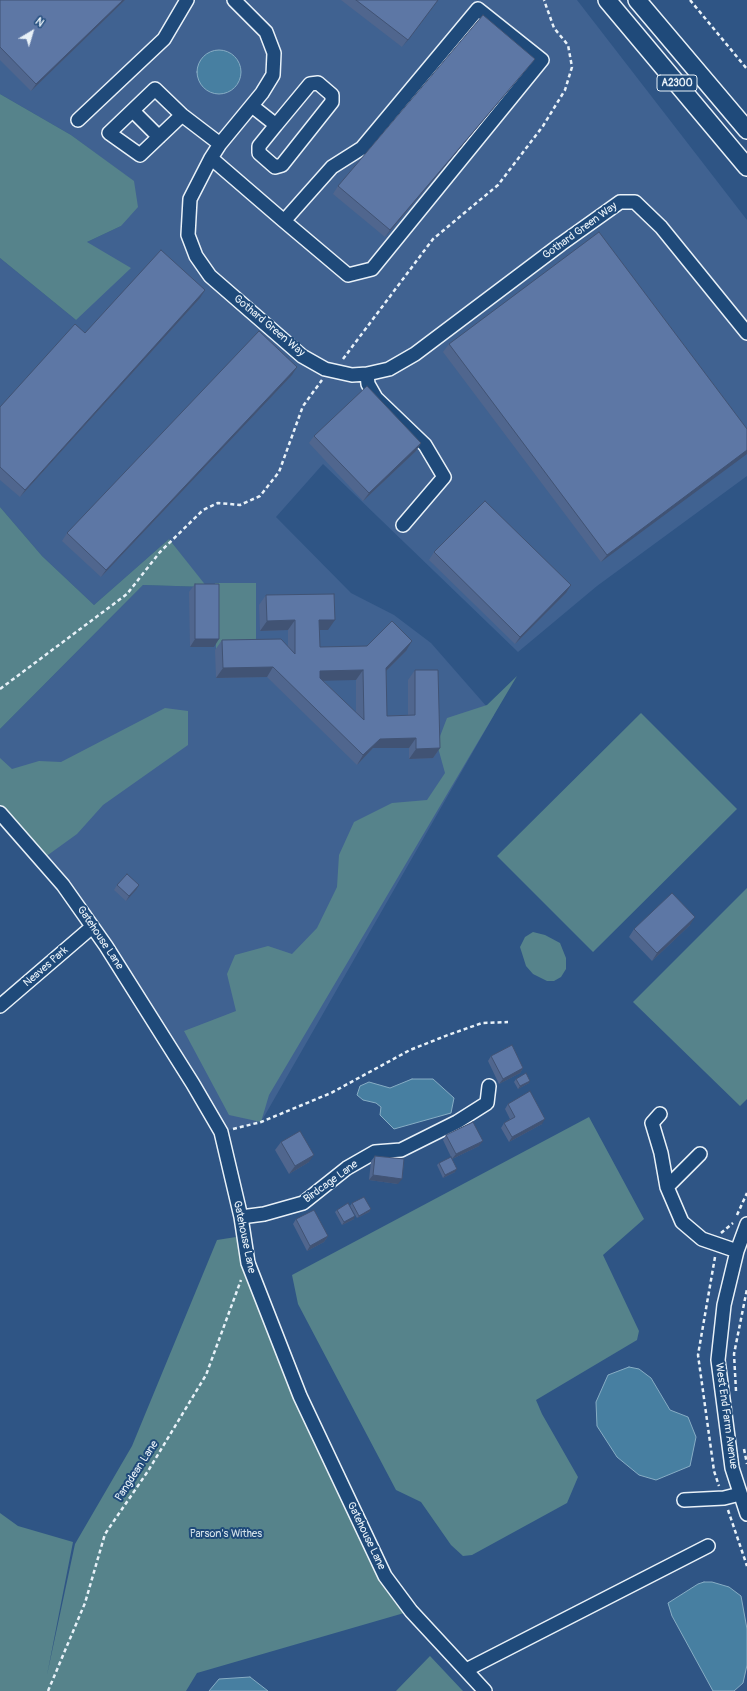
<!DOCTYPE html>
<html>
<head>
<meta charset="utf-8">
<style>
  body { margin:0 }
  #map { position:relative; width:747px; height:1691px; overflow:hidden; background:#2f5585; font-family:Pangolin,sans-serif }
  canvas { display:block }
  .north { position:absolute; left:12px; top:12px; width:40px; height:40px; -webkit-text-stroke:3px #1f4a7a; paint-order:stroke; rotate:38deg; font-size:11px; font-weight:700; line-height:16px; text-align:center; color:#e8f1f8 }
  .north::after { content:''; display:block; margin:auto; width:14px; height:18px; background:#e8f1f8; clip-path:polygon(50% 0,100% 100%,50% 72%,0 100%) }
</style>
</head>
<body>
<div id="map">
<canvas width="747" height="1691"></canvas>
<div class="north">N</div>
</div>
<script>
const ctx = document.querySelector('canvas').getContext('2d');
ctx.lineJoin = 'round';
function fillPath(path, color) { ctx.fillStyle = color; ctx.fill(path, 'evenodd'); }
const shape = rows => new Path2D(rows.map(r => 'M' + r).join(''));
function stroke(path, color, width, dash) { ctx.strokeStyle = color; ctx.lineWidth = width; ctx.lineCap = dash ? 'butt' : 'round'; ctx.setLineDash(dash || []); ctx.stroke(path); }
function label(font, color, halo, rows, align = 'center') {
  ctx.font = font + ' Pangolin,sans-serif'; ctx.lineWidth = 4; ctx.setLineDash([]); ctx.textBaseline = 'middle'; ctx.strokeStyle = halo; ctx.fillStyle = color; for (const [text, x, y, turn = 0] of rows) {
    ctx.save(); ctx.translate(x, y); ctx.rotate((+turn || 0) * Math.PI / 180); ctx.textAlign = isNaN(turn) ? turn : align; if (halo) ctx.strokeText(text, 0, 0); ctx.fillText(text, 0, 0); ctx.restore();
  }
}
const built = shape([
  [0,0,577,0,747,220,747,476,597,586,518,652,323,464,276,517,351,593,394,615,431,643,494,715,261,1122,221,1132,106,946,0,813,0,729,143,585,206,587,169,539,94,605,42,556,0,507,0,258,76,320,87,242,121,226,133,181,71,135,0,94]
]);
const green = shape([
  [0,94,71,135,134,181,138,207,121,226,87,242,131,268,76,320,0,258],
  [0,507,42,556,94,605,169,539,207,587,143,585,0,729],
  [215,583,256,583,256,649,216,649],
  [517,676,269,1095,261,1122,229,1115,184,1031,236,1011,227,974,235,955,268,946,292,954,317,928,337,887,339,855,354,822,392,803,427,800,445,773,437,744,447,718,487,705],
  [165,708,188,711,188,745,103,805,77,834,41,860,0,813,0,758,12,769,39,761,61,762],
  [641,713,737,809,593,952,497,856],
  [747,888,747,1099,740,1106,633,1002],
  [533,932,545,935,560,943,566,958,566,969,561,977,554,981,547,981,533,974,526,966,520,947,525,937],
  [589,1117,644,1219,603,1255,639,1331,637,1340,536,1400,542,1414,578,1477,567,1503,472,1555,463,1556,451,1545,421,1502,396,1490,298,1304,292,1275],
  [236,1237,240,1252,385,1576,411,1611,197,1673,186,1691,0,1691,0,1513,18,1526,73,1542,47,1675,75,1544,132,1446,217,1240],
  [430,1656,462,1690,463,1691,396,1691]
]);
const water = shape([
  '197 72a22 22 0 1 1 44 0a22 22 0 1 1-44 0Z',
  [412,1079,433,1079,454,1098,451,1113,394,1129,380,1115,381,1107,376,1103,363,1100,357,1095,360,1086,369,1082,390,1088,412,1079],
  [629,1367,639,1369,651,1378,670,1410,688,1417,696,1437,690,1466,656,1480,639,1475,617,1457,597,1426,596,1402,608,1375,629,1367],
  [704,1582,712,1582,729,1587,741,1596,747,1629,747,1665,743,1683,734,1691,713,1691,672,1616,668,1603,698,1584,704,1582],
  [250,1677,268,1691,209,1691,219,1679,250,1677]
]);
const path = shape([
  [690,0,747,69],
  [343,359,433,239,498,185,543,126,565,90,572,67,568,45,554,28,544,0],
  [0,689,127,594,160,552,203,510,218,503,240,505,260,496,279,472,303,406,322,380],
  [233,1129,261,1122,331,1093,410,1050,448,1035,482,1023,508,1022],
  [737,1215,747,1193],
  [721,1233,733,1223],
  [715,1257,698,1355,714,1471,719,1486],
  [736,1391,734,1354,747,1289],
  [744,1449,747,1464],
  [728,1510,747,1566],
  [48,1691,85,1603,105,1534,148,1471,206,1375,241,1280]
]);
const minor = shape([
  [234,0,266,32,274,53,273,75,262,93,220,144,211,158,190,199,188,235,196,256,210,276,302,356,325,369,352,375,367,374,389,369,415,354,561,244,620,202,635,202,661,227,747,333],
  [252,106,276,125,259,146,259,153,275,167,282,165,332,102,332,95,318,83,310,84,276,125],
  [133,111,159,137],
  [182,115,140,155,109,133,155,89,182,115,220,144],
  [78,120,164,39,187,0],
  [211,158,255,196,284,221,348,275,372,269,542,60,478,9,362,148,332,167,284,221],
  [367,374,368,384,376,398,425,445,444,477,403,525],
  [0,813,63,885,106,946,193,1084,221,1132,241,1217,248,1263,300,1396,385,1576,411,1611,485,1691],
  [0,1006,92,927],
  [660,1114,652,1123,661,1153,667,1187,682,1222,702,1239,737,1251],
  [667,1187,700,1154],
  [241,1217,264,1214,303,1203,347,1168,375,1152,401,1150,457,1122,487,1103,489,1086],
  [747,1224,737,1251,724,1305,718,1360,732,1468,747,1514],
  [684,1500,724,1498,740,1494],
  [466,1670,708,1546]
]);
const major = shape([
  [607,0,747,167],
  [637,0,747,130]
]);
const wall = shape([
  [0,0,125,0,31,91,0,60],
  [341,0,438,0,402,47],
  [535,59,529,66,385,237,333,194,338,186],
  [200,298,20,497,0,480,0,407,85,333],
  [449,344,747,429,601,562,443,352],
  [292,375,101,577,62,541,67,533],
  [314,436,421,443,416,451,363,501,309,443],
  [434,552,566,593,515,644,429,560],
  [195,584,214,647,190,647,189,592],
  [266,595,328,630,319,630,320,647,406,651,386,671,387,716,408,715,408,680,415,670,440,748,433,758,409,759,409,748,373,748,357,765,267,677,216,678,215,650,222,640,288,646,288,630,260,631,259,605],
  [323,680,356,680,356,713],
  [117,885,136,890,126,901,114,890],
  [690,925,652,961,629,937,634,929],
  [491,1056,523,1068,520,1073,499,1084,488,1061],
  [516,1079,529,1083,518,1089,514,1082],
  [508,1104,542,1124,509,1142,501,1128,504,1123,510,1119,505,1109],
  [446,1135,479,1146,452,1159,443,1140],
  [281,1142,309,1162,289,1174,275,1150],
  [375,1156,398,1184,369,1180,371,1161],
  [439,1163,455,1172,443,1178,437,1165],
  [352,1203,371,1209,369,1212,357,1218,350,1206],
  [337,1210,354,1219,342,1225,335,1212],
  [296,1219,328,1236,324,1242,307,1251,293,1224]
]);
const shadedWall = shape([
  [123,0,125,0,31,91,36,84],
  [438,0,402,47,408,40],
  [535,59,529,66,385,237,390,230],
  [205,290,200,298,20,497,25,490],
  [297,367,292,375,101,577,106,570],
  [421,443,416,451,363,501,369,493],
  [747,450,747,454,601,562,607,555],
  [571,585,566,593,515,644,520,637],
  [295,620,288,630,260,631,267,621],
  [319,620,335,620,328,630,312,630],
  [195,639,219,639,214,647,190,647],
  [412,641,406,651,379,678,386,668],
  [273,667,267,677,216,678,223,668],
  [363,670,356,680,313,681,320,671],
  [416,738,409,748,373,748,357,765,363,755,380,739],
  [440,748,433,758,409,759,416,749],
  [139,885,136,890,126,901,129,896],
  [695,917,690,925,652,961,657,953],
  [523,1068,520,1073,499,1084,503,1079],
  [530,1081,529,1083,518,1089,520,1086],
  [545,1119,542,1124,509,1142,512,1137],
  [483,1141,479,1146,452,1159,456,1154],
  [314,1155,309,1162,289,1174,295,1166],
  [457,1169,455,1172,443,1178,445,1175],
  [373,1175,402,1179,398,1184,369,1180],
  [371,1209,369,1212,357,1218,359,1216],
  [355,1216,354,1219,342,1225,344,1222],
  [328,1236,324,1242,307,1251,310,1246]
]);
const building = shape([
  [0,0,123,0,36,84,0,47,0,0],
  [356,0,438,0,408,40,356,0],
  [483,15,535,59,390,230,338,186,483,15],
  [599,232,747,429,747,450,607,555,449,344,599,232],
  [161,250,205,290,25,490,0,467,0,407,75,324,85,333,161,250],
  [259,331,297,367,106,570,67,533,259,331],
  [367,386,421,443,369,493,314,436,367,386],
  [485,501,571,585,520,637,434,552,485,501],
  [195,584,219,584,219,639,195,639,195,584],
  [334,594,335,620,319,620,320,647,367,646,392,621,412,641,386,668,387,716,415,715,415,670,438,670,440,748,416,749,416,738,380,739,363,755,273,667,223,668,222,640,281,639,295,654,295,620,267,621,266,595,334,594],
  [363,670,364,720,320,678,320,671,363,670],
  [127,874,139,885,129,896,117,885,127,874],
  [672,893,695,917,657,953,634,929,672,893],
  [512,1045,523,1068,503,1079,491,1056,512,1045],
  [526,1073,530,1081,520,1086,516,1079,526,1073],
  [530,1091,545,1119,512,1137,504,1123,515,1117,508,1104,530,1091],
  [473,1122,483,1141,456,1154,446,1135,473,1122],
  [300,1131,314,1155,295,1166,281,1142,300,1131],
  [375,1156,404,1159,402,1179,373,1175,375,1156],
  [451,1157,457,1169,445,1175,439,1163,451,1157],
  [364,1197,371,1209,359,1216,352,1203,364,1197],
  [348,1203,355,1216,344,1222,337,1210,348,1203],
  [314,1210,328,1236,310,1246,296,1219,314,1210]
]);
const shields = [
  [677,83,40]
];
const shieldNames = [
  ["A2300",677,83]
];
const streetNames = [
  ["Gothard Green Way",580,231,-36],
  ["Gothard Green Way",269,326,40],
  ["Gatehouse Lane",100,938,56],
  ["Neaves Park",46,967,-41],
  ["Birdcage Lane",331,1182,-36],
  ["Gatehouse Lane",244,1237,78],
  ["West End Farm Avenue",726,1416,82],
  ["Pangdean Lane",137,1471,-57],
  ["Gatehouse Lane",366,1536,64]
];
const parkNames = [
  ["Parson's Withes",226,1534]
];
fillPath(built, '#406291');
fillPath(green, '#56838b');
fillPath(water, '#477fa1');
stroke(water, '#87adc4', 1);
stroke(minor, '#e8f1f8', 16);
stroke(major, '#e8f1f8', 20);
stroke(path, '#e8f1f8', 2.5, [4, 3]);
stroke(minor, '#1f4a7a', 13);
stroke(major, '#1f4a7a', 17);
fillPath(wall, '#50668e');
fillPath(shadedWall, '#415374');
fillPath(building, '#5d77a5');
stroke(building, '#415374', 1);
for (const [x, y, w] of shields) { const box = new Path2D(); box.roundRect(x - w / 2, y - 8, w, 16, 3); ctx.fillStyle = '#1f4a7a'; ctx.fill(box); stroke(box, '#e8f1f8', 1); }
label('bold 10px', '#e8f1f8', null, shieldNames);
label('11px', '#e8f1f8', '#1f4a7a', streetNames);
label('11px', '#d2e0e8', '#1f4a7a', parkNames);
</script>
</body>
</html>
